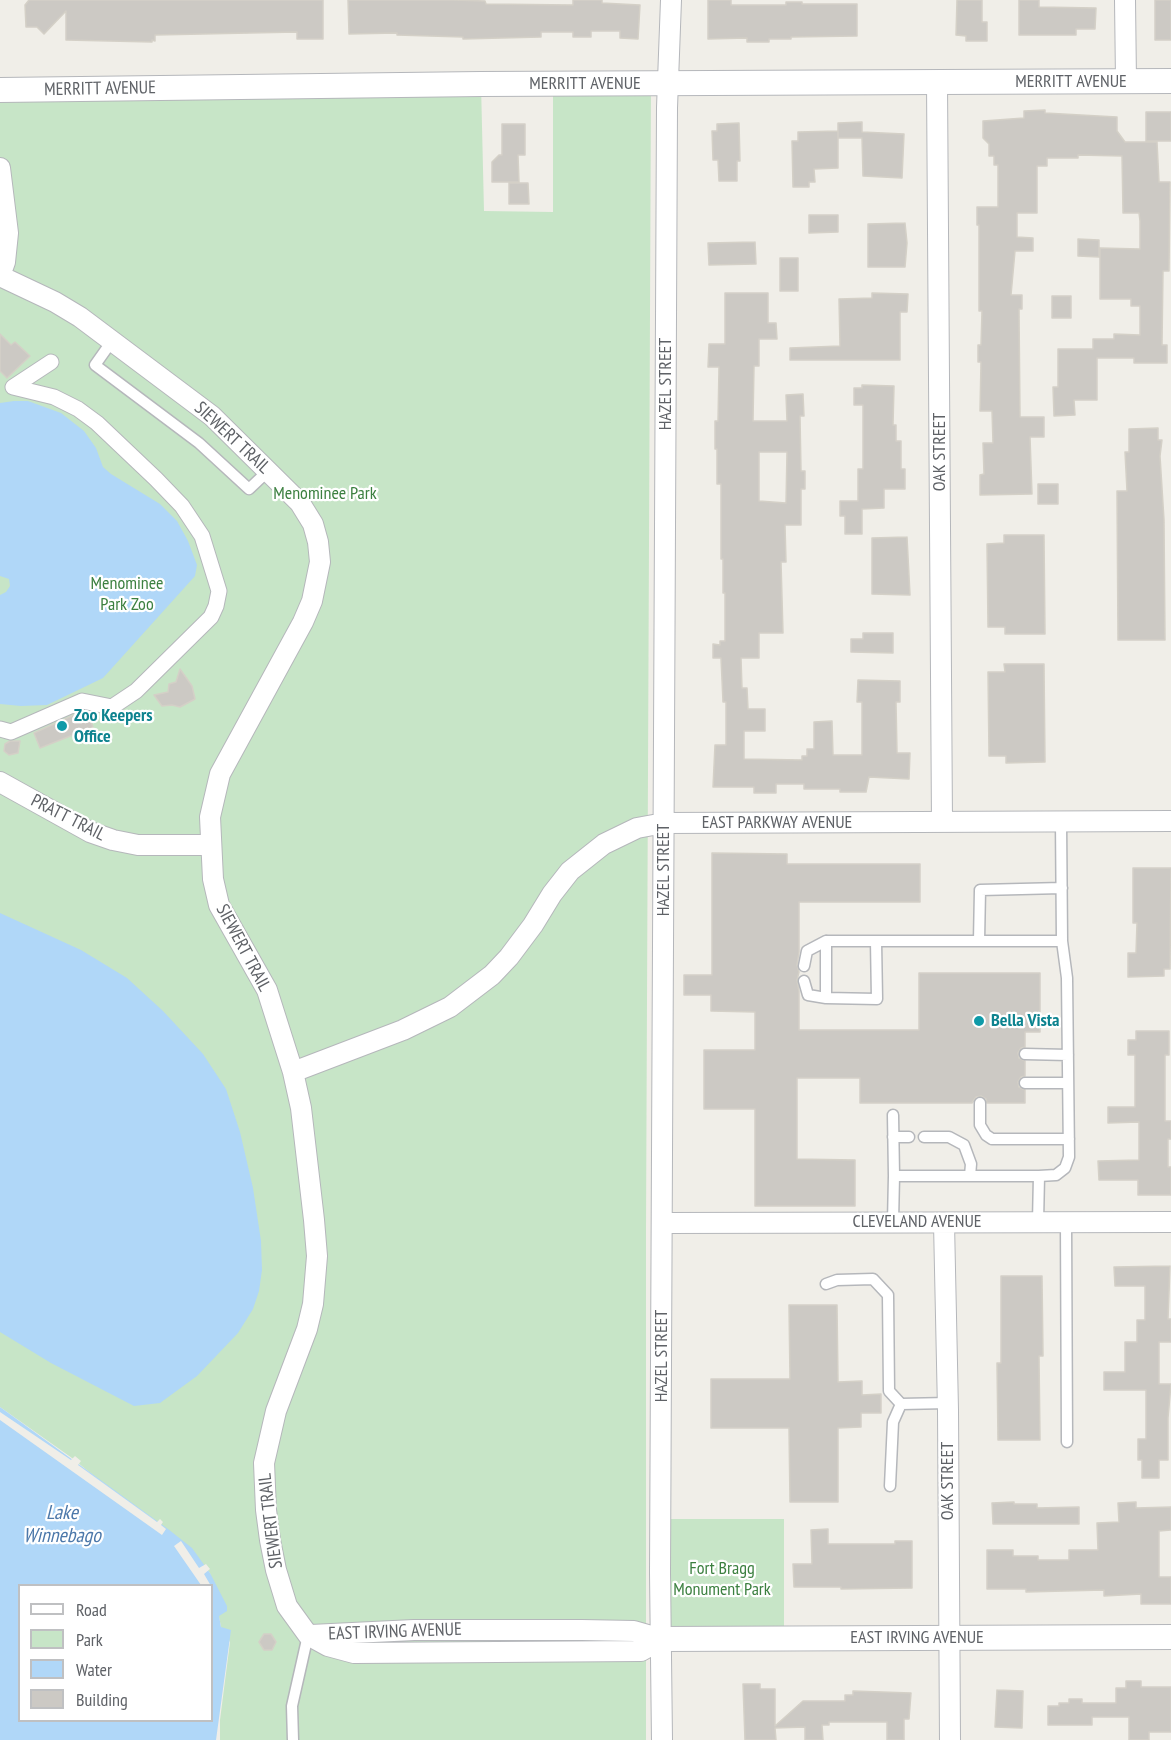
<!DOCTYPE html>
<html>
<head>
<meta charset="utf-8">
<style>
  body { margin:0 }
  #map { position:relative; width:1171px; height:1740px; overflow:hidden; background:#f0eee8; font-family:"PT Sans Narrow",sans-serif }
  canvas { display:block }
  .legend { position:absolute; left:18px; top:1584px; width:195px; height:138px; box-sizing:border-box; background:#fff; border:2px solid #bfc0c2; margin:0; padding:8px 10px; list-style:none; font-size:18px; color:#5f6267 }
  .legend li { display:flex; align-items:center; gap:12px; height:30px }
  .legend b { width:30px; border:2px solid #bfc0c2 }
</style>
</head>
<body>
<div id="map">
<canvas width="1171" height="1740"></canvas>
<ul class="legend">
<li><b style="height:8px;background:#fff"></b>Road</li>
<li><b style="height:16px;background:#c7e5c7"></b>Park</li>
<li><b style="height:16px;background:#b0d7f8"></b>Water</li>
<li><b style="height:16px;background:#ccc9c4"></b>Building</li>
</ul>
</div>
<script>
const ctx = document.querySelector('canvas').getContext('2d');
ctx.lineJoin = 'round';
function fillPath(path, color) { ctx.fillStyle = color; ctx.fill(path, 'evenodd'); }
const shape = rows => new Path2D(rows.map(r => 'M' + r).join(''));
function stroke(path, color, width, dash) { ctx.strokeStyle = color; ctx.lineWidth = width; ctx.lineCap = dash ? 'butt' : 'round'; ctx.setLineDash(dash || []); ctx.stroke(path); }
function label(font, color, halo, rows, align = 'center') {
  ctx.font = font + ' "PT Sans Narrow",sans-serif'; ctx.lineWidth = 4.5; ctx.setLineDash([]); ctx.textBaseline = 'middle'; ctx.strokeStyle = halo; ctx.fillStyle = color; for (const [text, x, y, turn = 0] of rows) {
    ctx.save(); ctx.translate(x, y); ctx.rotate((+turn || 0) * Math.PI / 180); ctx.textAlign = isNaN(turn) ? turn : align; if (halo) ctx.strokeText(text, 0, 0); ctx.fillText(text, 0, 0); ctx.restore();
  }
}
const green = shape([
  [481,84,484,211,553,212,553,84,651,84,646,1229,646,1740,220,1740,220,1720,230,1642,221,1627,210,1573,202,1564,72,1458,0,1407,0,101],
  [661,1519,784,1519,784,1638,662,1639]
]);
const water = shape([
  [14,401,28,401,61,413,84,431,96,448,103,467,111,474,160,504,177,521,188,541,197,565,195,576,103,678,47,705,21,706,0,704,0,595,6,592,10,586,9,579,0,576,0,403],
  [0,913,81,950,127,978,163,1011,203,1054,226,1089,240,1132,253,1188,261,1241,262,1270,259,1291,253,1309,238,1333,197,1376,160,1403,134,1406,51,1363,0,1332],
  [0,1407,168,1529,192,1548,210,1573,227,1606,227,1611,219,1616,221,1627,231,1630,216,1740,0,1740],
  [20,1586,212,1586,212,1720,20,1720]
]);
const pier = shape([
  [0,1412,71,1460,75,1456,81,1461,78,1465,157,1522,160,1519,163,1522,161,1525,166,1529,162,1535,0,1420],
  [181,1541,199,1568,206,1564,210,1569,204,1574,211,1586,201,1585,174,1546]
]);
const building = shape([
  [29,0,323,0,323,39,297,39,297,32,155,35,155,41,152,40,152,42,66,40,66,11,44,34,37,27,26,27,25,5,29,0],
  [348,0,453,0,485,1,486,4,573,5,573,0,602,0,602,3,640,5,638,39,620,38,620,31,591,31,591,37,573,37,573,32,541,32,541,37,463,39,463,37,397,35,397,33,349,34,348,0],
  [708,0,731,0,731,5,786,5,786,2,802,2,802,4,857,4,857,36,791,37,791,39,769,39,769,42,747,42,747,38,708,39,708,0],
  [957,0,982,0,982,22,987,22,987,41,966,41,966,36,956,35,957,0],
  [1019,0,1039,0,1039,7,1096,8,1095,29,1076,29,1076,35,1019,35,1019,0],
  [1155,0,1171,0,1171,40,1155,40,1155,0],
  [1045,110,1045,113,1117,117,1117,131,1125,142,1157,142,1159,182,1170,182,1169,271,1163,271,1162,345,1167,345,1167,363,1134,363,1134,358,1097,358,1097,400,1074,400,1075,415,1054,416,1053,387,1058,387,1058,349,1093,349,1093,339,1114,339,1114,334,1140,335,1140,306,1131,306,1131,299,1100,299,1100,248,1140,249,1140,221,1139,213,1123,213,1122,156,1078,155,1078,158,1047,158,1047,166,1037,166,1037,213,1017,213,1017,237,1033,238,1033,251,1015,251,1011,295,1022,295,1022,309,1019,309,1020,417,1044,417,1044,437,1030,437,1032,494,980,495,980,475,984,474,983,443,993,443,992,411,980,411,981,362,978,362,978,345,981,345,982,311,979,311,979,225,977,225,977,207,998,207,998,165,994,165,994,156,989,156,989,144,983,138,983,121,1024,118,1024,111,1045,110],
  [1146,112,1171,112,1171,141,1146,141,1146,112],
  [862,122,862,132,904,134,902,178,863,176,862,138,838,138,838,123,862,122],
  [739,123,740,161,737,161,737,181,719,181,718,160,713,160,712,131,717,131,717,124,739,123],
  [502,124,525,124,525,155,518,155,519,182,492,182,492,162,499,155,502,155,502,124],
  [838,131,838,168,814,169,815,182,809,182,809,187,793,187,792,141,798,141,798,132,838,131],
  [509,183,528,183,529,204,509,204,509,183],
  [809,215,838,215,838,232,809,233,809,215],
  [905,223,907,243,905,267,868,267,868,224,905,223],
  [1078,239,1099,240,1099,257,1078,256,1078,239],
  [755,242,756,264,709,265,708,243,755,242],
  [780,258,798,258,798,291,780,291,780,258],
  [725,293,768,293,768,323,776,323,777,339,759,339,759,366,754,366,753,421,787,421,786,395,803,394,804,416,800,416,801,471,805,471,805,489,801,489,801,525,785,525,786,562,781,562,783,633,759,633,759,658,741,658,742,688,747,688,748,709,765,709,765,731,744,731,744,759,802,760,802,756,807,756,807,749,814,749,814,722,832,721,833,755,862,755,862,702,857,702,858,680,900,681,900,702,896,702,897,753,910,753,909,779,869,777,866,792,840,792,840,789,804,789,804,784,776,784,776,793,754,793,754,787,713,787,715,745,726,745,726,702,723,702,721,658,713,658,713,644,720,645,720,641,725,641,725,593,723,593,723,559,721,559,721,484,717,484,717,449,715,449,715,421,718,421,719,367,708,367,709,344,725,344,725,293],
  [759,452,787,452,786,503,759,501,759,452],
  [872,293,908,294,907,312,900,312,900,360,790,360,790,348,840,346,839,299,872,298,872,293],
  [1052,296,1071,296,1071,318,1052,318,1052,296],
  [0,334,11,345,15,342,30,356,7,378,0,371,0,334],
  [862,385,894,386,893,425,896,425,896,441,901,441,901,469,905,469,905,489,884,489,884,508,862,509,862,534,845,534,845,516,840,516,840,501,858,501,858,469,863,469,863,405,854,405,854,388,862,388,862,385],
  [1158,428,1158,440,1162,440,1160,456,1164,520,1165,640,1118,640,1117,491,1127,491,1125,452,1129,452,1129,429,1158,428],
  [1038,484,1058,484,1058,504,1038,504,1038,484],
  [1004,535,1044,535,1045,634,1005,634,1005,627,988,627,987,544,1004,543,1004,535],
  [907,537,910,595,872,594,872,538,907,537],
  [863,633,893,633,893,653,851,652,851,639,863,639,863,633],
  [1004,664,1044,664,1045,762,1006,763,1006,756,989,756,988,672,1005,672,1004,664],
  [180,669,192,686,195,699,180,707,172,705,162,706,154,695,168,692,169,684,176,682,180,669],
  [83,711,92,713,95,721,91,722,93,727,40,748,34,733,83,711],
  [10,741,20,741,18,753,9,755,4,751,5,744,10,741],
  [712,853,787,854,787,864,920,864,920,902,799,902,799,952,797,965,799,972,797,980,799,991,799,1030,919,1030,919,973,1040,973,1040,1032,1025,1032,1025,1047,1021,1048,1018,1053,1019,1058,1025,1061,1025,1076,1021,1077,1018,1082,1019,1087,1025,1090,1025,1103,987,1103,986,1099,981,1096,976,1097,972,1103,860,1103,860,1078,797,1078,797,1159,855,1160,855,1206,755,1206,755,1109,704,1109,704,1050,755,1050,755,1012,711,1011,711,995,684,995,684,975,712,975,712,853],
  [1133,868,1171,868,1170,969,1164,969,1164,976,1128,977,1128,953,1136,953,1137,923,1133,923,1133,868],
  [1136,1031,1169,1031,1169,1055,1165,1055,1165,1121,1171,1121,1171,1139,1168,1139,1168,1167,1171,1167,1171,1195,1138,1195,1138,1180,1099,1180,1098,1161,1139,1160,1139,1122,1108,1123,1108,1107,1135,1107,1135,1055,1128,1055,1128,1040,1136,1040,1136,1031],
  [1170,1266,1168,1319,1171,1319,1171,1342,1159,1342,1159,1384,1171,1384,1168,1418,1168,1460,1159,1460,1159,1478,1142,1478,1142,1460,1138,1460,1138,1439,1146,1439,1146,1390,1104,1390,1104,1372,1125,1372,1125,1342,1137,1342,1137,1320,1145,1320,1145,1286,1115,1286,1114,1267,1170,1266],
  [1001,1276,1042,1276,1043,1356,1039,1356,1040,1440,998,1440,997,1363,1001,1363,1001,1276],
  [789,1305,837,1305,838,1382,862,1381,862,1395,881,1394,881,1413,861,1413,861,1427,838,1428,838,1502,790,1502,789,1428,711,1428,711,1379,790,1379,789,1305],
  [1014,1502,1014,1504,1037,1504,1037,1508,1079,1507,1079,1524,993,1524,992,1503,1014,1502],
  [1136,1502,1136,1508,1171,1507,1171,1530,1159,1531,1159,1577,1171,1577,1171,1604,1141,1604,1141,1594,1104,1596,1104,1590,1026,1592,1026,1589,987,1589,987,1550,1013,1550,1013,1556,1038,1556,1038,1560,1069,1560,1069,1550,1098,1550,1097,1523,1119,1522,1118,1503,1136,1502],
  [828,1529,828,1544,895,1544,895,1541,912,1541,912,1588,841,1589,841,1587,794,1587,793,1564,812,1564,811,1530,828,1529],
  [264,1634,271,1634,276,1642,272,1650,264,1650,259,1642,264,1634],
  [1126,1681,1141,1681,1141,1687,1171,1687,1171,1732,1149,1732,1149,1740,1129,1740,1129,1717,1092,1717,1092,1725,1048,1725,1048,1706,1059,1706,1059,1703,1069,1703,1069,1699,1082,1699,1082,1703,1116,1703,1116,1688,1126,1688,1126,1681],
  [743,1684,760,1684,760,1689,775,1689,775,1726,803,1701,845,1701,845,1695,853,1695,853,1691,911,1693,909,1719,904,1719,904,1740,887,1740,887,1722,829,1722,829,1725,822,1725,823,1740,805,1740,805,1727,775,1728,776,1740,745,1740,743,1684],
  [997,1690,1023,1691,1022,1728,995,1727,997,1690]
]);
const service = shape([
  [112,341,95,365,199,443,249,489,268,471],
  [876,941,877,999,826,998,826,941,1062,941],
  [979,941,980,890,1062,888],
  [804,966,807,951,826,941],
  [804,981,808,995,826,998],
  [1025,1054,1068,1055],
  [1025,1083,1068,1083],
  [980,1103,980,1125,986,1135,992,1139,1069,1139],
  [893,1115,894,1176],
  [893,1137,909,1137],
  [924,1137,949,1137,964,1145,971,1164,970,1176],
  [893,1222,894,1176,1039,1176],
  [1038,1222,1039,1176,1056,1175,1065,1168,1069,1157,1067,978,1062,941,1061,821],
  [1066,1222,1067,1442],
  [826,1284,837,1280,873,1279,888,1295,889,1391,901,1404,948,1403],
  [890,1486,893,1422,901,1404],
  [293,1740,292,1706,308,1635]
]);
const pedestrian = shape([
  [0,729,11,732,82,701,112,707,136,691,211,617,216,606,219,591,202,536,182,506,156,479,97,423,78,409,54,397,13,387,51,362]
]);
const minor = shape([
  [1125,0,1126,81],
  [937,82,942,822],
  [0,168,8,233,5,262,0,276],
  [0,276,55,302,80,317,212,416,300,503,313,524,318,542,320,562,312,601,303,622,220,774,210,817,213,879,219,905,267,990,293,1072,301,1108,314,1220,317,1256,313,1304,307,1329,276,1411,264,1463,266,1510,270,1540,276,1570,287,1606,308,1635,328,1646,354,1653,641,1651,662,1639],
  [0,782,90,832,113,840,138,845,211,845],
  [293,1072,403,1030,450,1007,492,975,509,957,533,925,552,894,570,871,604,844,637,828,664,823,1171,821],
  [663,1223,1171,1222],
  [944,1223,948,1410,950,1740],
  [311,1635,414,1630,582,1630,634,1631,662,1639],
  [662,1740,660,1573,667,108,671,0]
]);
const tertiary = shape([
  [0,90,481,84,1171,81],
  [662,1639,1171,1637]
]);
const markers = [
  [62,726,6,"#0f9aa8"],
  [979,1021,6,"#0f9aa8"]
];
const streetNames = [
  ["MERRITT AVENUE",1071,82],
  ["MERRITT AVENUE",585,84],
  ["MERRITT AVENUE",100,89,-1],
  ["HAZEL STREET",666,384,-90],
  ["SIEWERT TRAIL",232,438,43],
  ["OAK STREET",940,452,-90],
  ["PRATT TRAIL",68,818,27],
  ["EAST PARKWAY AVENUE",777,823],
  ["HAZEL STREET",664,870,-90],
  ["SIEWERT TRAIL",243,948,62],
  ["CLEVELAND AVENUE",917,1222],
  ["HAZEL STREET",662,1356,-90],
  ["OAK STREET",948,1481,-90],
  ["SIEWERT TRAIL",271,1521,-97],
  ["EAST IRVING AVENUE",395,1632,-2],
  ["EAST IRVING AVENUE",917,1638]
];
const parkNames = [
  ["Menominee Park",325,494],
  ["Menominee",127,584],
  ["Park Zoo",127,605],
  ["Fort Bragg",722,1569],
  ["Monument Park",722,1590]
];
const cultureNames = [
  ["Zoo Keepers",74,716],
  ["Office",74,737],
  ["Bella Vista",991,1021]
];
const waterNames = [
  ["Lake",62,1513],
  ["Winnebago",62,1536]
];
fillPath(green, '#c7e5c7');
fillPath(water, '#b0d7f8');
fillPath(pier, '#f0eee8');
fillPath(building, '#ccc9c4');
stroke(building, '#d4d0c7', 1.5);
stroke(service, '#b5b7bb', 13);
stroke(pedestrian, '#b5b7bb', 17);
stroke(minor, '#b5b7bb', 22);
stroke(tertiary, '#b5b7bb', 26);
stroke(service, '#fff', 10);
stroke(pedestrian, '#fff', 15);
stroke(minor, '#fff', 20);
stroke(tertiary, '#fff', 24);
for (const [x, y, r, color] of markers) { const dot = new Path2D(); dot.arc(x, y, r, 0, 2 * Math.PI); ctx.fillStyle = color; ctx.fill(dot); stroke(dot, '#fff', 2); }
label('18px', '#5f6267', '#fff', streetNames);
label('18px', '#3c8040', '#fff', parkNames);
label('bold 18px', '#0d838f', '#fff', cultureNames, 'left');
label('italic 20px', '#4c78aa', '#fff', waterNames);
</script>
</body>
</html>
